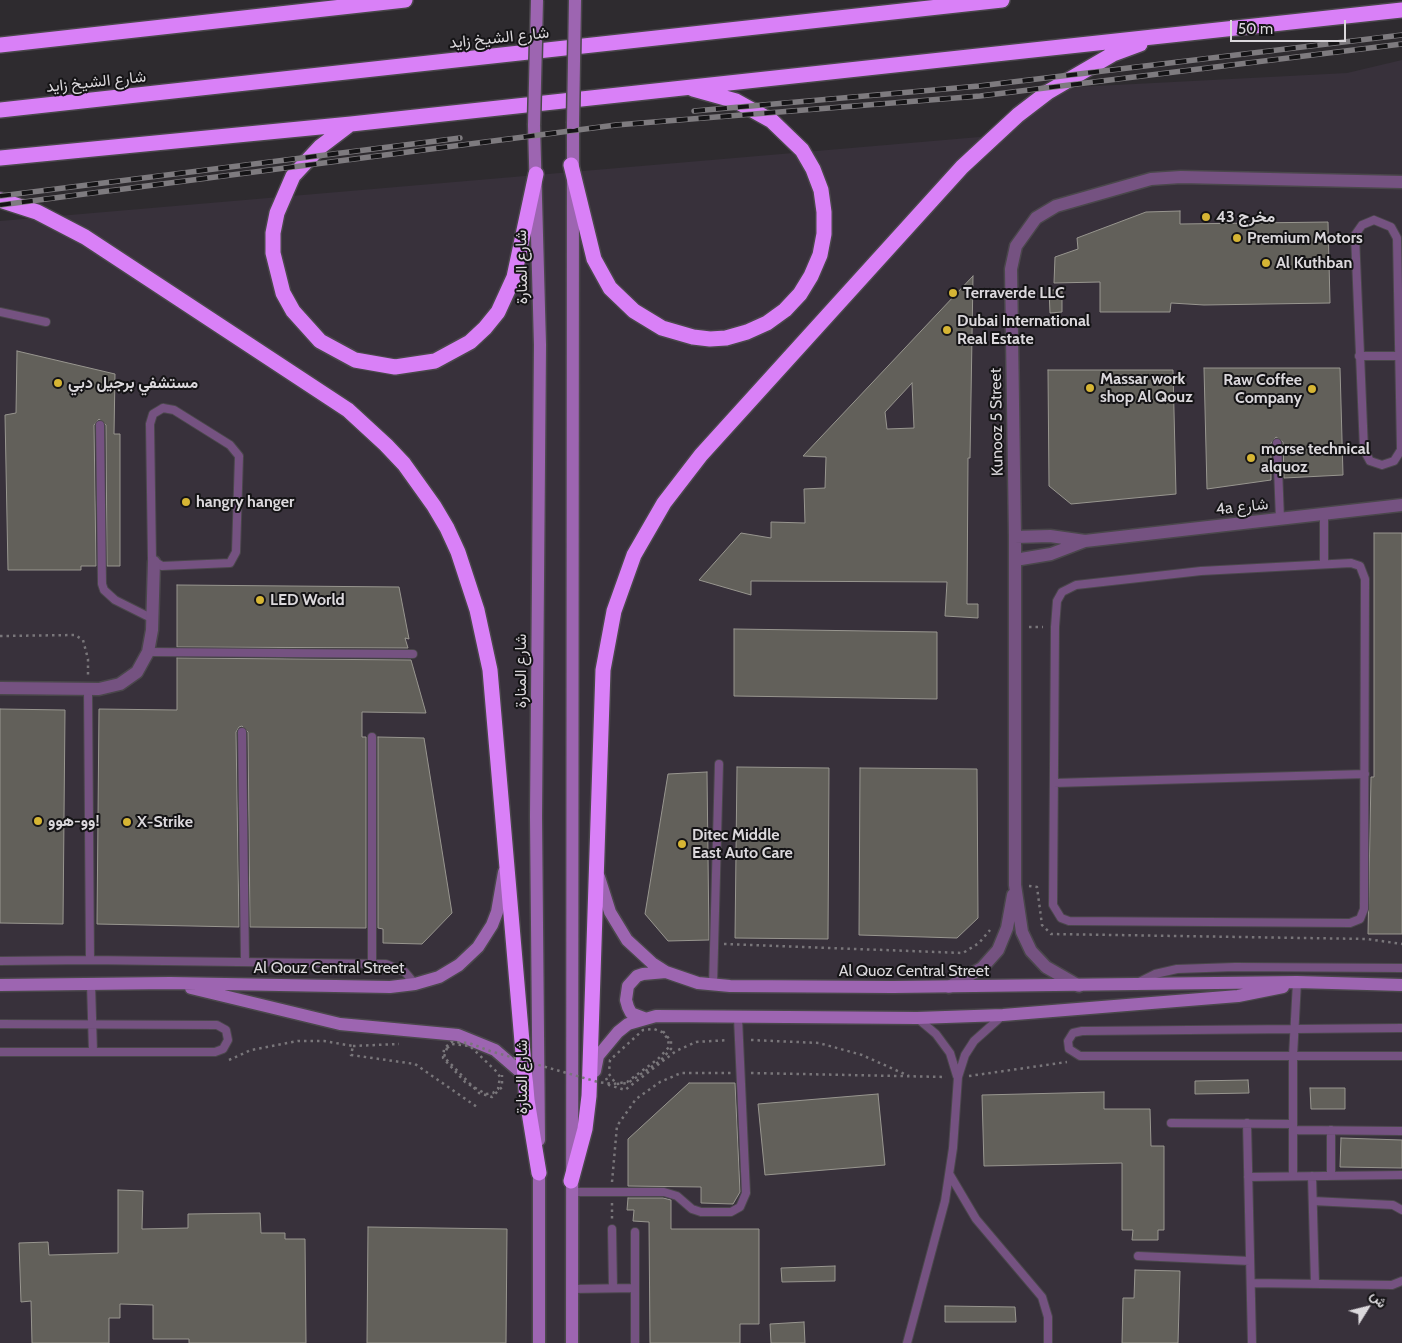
<!DOCTYPE html>
<html>
<head>
<meta charset="utf-8">
<style>
  body { margin:0 }
  #map { position:relative; width:1402px; height:1343px; overflow:hidden; background:#2e2b2f; font-family:Cabin,Vazirmatn,sans-serif }
  canvas { display:block }
  .north { position:absolute; left:1342px; top:1283px; width:50px; height:50px; -webkit-text-stroke:4px #151416; paint-order:stroke; rotate:54deg; font-size:14px; font-weight:700; line-height:20px; text-align:center; color:#dbd8dc }
  .north::after { content:''; display:block; margin:auto; width:18px; height:22px; background:#dbd8dc; clip-path:polygon(50% 0,100% 100%,50% 72%,0 100%) }
  .scale { position:absolute; left:1230px; top:20px; width:116px; height:22px; box-sizing:border-box; border:2px solid #dbd8dc; border-top:0; padding-left:6px; font-size:15px; line-height:18px; white-space:nowrap; color:#dbd8dc; -webkit-text-stroke:4px #151416; paint-order:stroke }
</style>
</head>
<body>
<div id="map">
<canvas width="1402" height="1343"></canvas>
<div class="north">ش</div>
<div class="scale">50 m</div>
</div>
<script>
const ctx = document.querySelector('canvas').getContext('2d');
ctx.lineJoin = 'round';
function fillPath(path, color) { ctx.fillStyle = color; ctx.fill(path, 'evenodd'); }
const shape = rows => new Path2D(rows.map(r => 'M' + r).join(''));
function stroke(path, color, width, dash) { ctx.strokeStyle = color; ctx.lineWidth = width; ctx.lineCap = dash ? 'butt' : 'round'; ctx.setLineDash(dash || []); ctx.stroke(path); }
function label(font, color, halo, rows, align = 'center') {
  ctx.font = font + ' Cabin,Vazirmatn,sans-serif'; ctx.lineWidth = 4; ctx.setLineDash([]); ctx.textBaseline = 'middle'; ctx.strokeStyle = halo; ctx.fillStyle = color; for (const [text, x, y, turn = 0] of rows) {
    ctx.save(); ctx.translate(x, y); ctx.rotate((+turn || 0) * Math.PI / 180); ctx.textAlign = isNaN(turn) ? turn : align; if (halo) ctx.strokeText(text, 0, 0); ctx.fillText(text, 0, 0); ctx.restore();
  }
}
const built = shape([
  [1402,60,1402,1343,0,1343,0,221,1003,135,1038,89,1347,73]
]);
const building = shape([
  [1180,211,1180,224,1328,222,1330,303,1204,305,1171,303,1170,312,1100,312,1100,282,1054,283,1055,257,1078,249,1077,238,1146,212,1180,211],
  [973,276,970,458,968,458,967,604,978,604,978,618,945,616,947,582,751,581,751,595,699,580,741,533,771,538,771,522,805,523,804,489,825,488,826,457,803,456,973,276],
  [912,383,914,428,887,429,885,412,912,383],
  [1049,290,1062,290,1062,312,1050,313,1049,290],
  [17,351,115,374,114,434,120,434,120,566,107,566,106,425,99,419,94,425,96,566,81,566,81,570,8,570,5,415,16,413,17,351],
  [1204,368,1340,368,1343,475,1284,478,1283,442,1276,437,1271,443,1271,480,1207,489,1204,368],
  [1048,370,1173,370,1176,494,1071,504,1049,486,1048,370],
  [1374,533,1402,533,1402,934,1368,934,1371,777,1374,777,1374,533],
  [177,585,399,587,409,639,405,638,408,648,177,647,177,585],
  [734,629,937,632,937,699,734,696,734,629],
  [177,658,411,660,426,713,362,712,362,737,366,737,366,928,250,927,248,732,242,726,239,727,236,732,239,927,97,924,99,709,177,710,177,658],
  [0,709,65,710,63,924,0,923,0,709],
  [378,737,424,738,452,913,422,944,383,943,383,929,378,928,378,737],
  [737,767,829,768,828,939,735,938,737,767],
  [860,768,977,769,978,918,957,938,859,935,860,768],
  [707,772,709,940,668,941,645,914,668,774,707,772],
  [1248,1080,1249,1093,1195,1094,1195,1081,1248,1080],
  [689,1083,735,1083,740,1192,733,1204,701,1203,701,1187,628,1186,628,1139,689,1083],
  [1310,1088,1345,1088,1345,1109,1311,1109,1310,1088],
  [1104,1092,1104,1109,1150,1109,1151,1146,1164,1146,1164,1230,1158,1230,1158,1240,1132,1240,1133,1230,1122,1230,1122,1163,984,1166,982,1095,1104,1092],
  [878,1094,885,1165,765,1175,758,1104,878,1094],
  [1341,1138,1402,1140,1402,1168,1340,1167,1341,1138],
  [118,1190,143,1191,142,1229,188,1228,188,1214,260,1213,261,1233,285,1233,285,1239,305,1239,306,1343,189,1343,189,1339,153,1339,153,1305,120,1304,120,1318,109,1318,109,1343,32,1343,31,1301,21,1302,19,1243,48,1242,49,1255,118,1253,118,1190],
  [628,1198,663,1198,671,1200,671,1229,759,1229,759,1324,740,1324,740,1343,650,1343,649,1222,633,1221,634,1210,627,1210,628,1198],
  [368,1227,507,1229,506,1343,367,1343,368,1227],
  [835,1266,835,1281,782,1282,781,1268,835,1266],
  [1135,1270,1180,1271,1178,1343,1122,1343,1123,1298,1134,1298,1135,1270],
  [945,1306,1015,1307,1016,1322,945,1322,945,1306],
  [804,1322,805,1343,771,1343,770,1324,804,1322]
]);
const path = shape([
  [1029,627,1043,627],
  [0,636,75,635,83,640,88,659,88,675],
  [1029,886,1037,887,1042,925,1051,934,1367,939,1402,944],
  [724,944,963,953,979,943,990,930],
  [751,1040,819,1043,862,1055,909,1076],
  [353,1046,399,1044],
  [447,1048,444,1057,479,1093,492,1097,502,1087,502,1075],
  [229,1060,251,1050,298,1041,324,1041,353,1046,351,1055,415,1064,477,1107],
  [751,1073,946,1077],
  [609,1074,616,1084,628,1083,660,1061,671,1049,671,1041,662,1030],
  [969,1076,1067,1062],
  [606,1078,609,1085,625,1090,676,1051,696,1042,728,1040],
  [612,1182,617,1126,636,1099,660,1082,681,1073,731,1073],
  [612,1203,612,1220]
]);
const lane = shape([
  [1374,220,1391,227,1397,238,1401,450,1394,461,1382,465,1370,461,1364,450,1355,235,1362,225,1374,220],
  [0,312,46,322],
  [1359,356,1402,356],
  [163,408,174,410,230,445,239,456,236,552,230,563,162,566,152,560,150,424,153,414,163,408],
  [100,425,102,584,104,590,115,600,153,619],
  [1277,443,1280,519],
  [1324,514,1324,564],
  [1351,563,1360,566,1365,579,1364,909,1360,919,1350,923,1069,921,1061,918,1053,905,1055,627,1057,601,1062,592,1076,585,1201,571,1351,563],
  [148,652,413,654],
  [88,689,90,960],
  [242,732,245,962],
  [1054,783,1365,774],
  [0,961,90,960,386,964,405,972,415,984],
  [372,963,372,737],
  [1139,982,1155,974,1177,969,1235,967,1402,968],
  [91,984,93,1052],
  [713,985,719,764],
  [917,1018,936,1034,950,1053,957,1076],
  [0,1024,217,1025,226,1030,228,1040,223,1049,215,1052,0,1052],
  [1402,1028,1082,1031,1073,1033,1068,1041,1069,1049,1080,1056,1402,1056],
  [1171,1123,1293,1124],
  [1247,1123,1252,1343],
  [1293,1130,1402,1131],
  [1331,1130,1331,1176],
  [950,1175,976,1219,1042,1297,1048,1317,1048,1343],
  [1293,1176,1293,1056,1297,982],
  [1312,1176,1315,1284],
  [1248,1177,1402,1175],
  [571,1192,664,1192,677,1196,692,1209,701,1212,731,1212,740,1207,746,1193,738,1018],
  [1313,1201,1393,1205,1402,1210],
  [612,1229,613,1288],
  [635,1232,635,1343],
  [1138,1256,1250,1261],
  [1251,1283,1392,1285,1402,1281],
  [571,1289,635,1288],
  [907,1343,945,1201,953,1148,958,1077,965,1055,974,1041,1002,1016]
]);
const street = shape([
  [1015,537,1050,536,1085,541,1402,505],
  [1015,560,1051,554,1085,541],
  [0,688,99,689,120,684,137,672,148,652,152,630,154,562],
  [1079,986,1046,967,1031,951,1022,932,1015,885,1015,537,1011,269,1016,246,1036,218,1056,206,1151,179,1181,177,1402,182],
  [949,987,982,968,998,950,1007,928,1013,895]
]);
const secondary = shape([
  [534,125,540,345,536,816,539,1140],
  [599,877,610,912,627,940,652,963,666,972,698,983,730,986,893,987,1297,982,1402,985],
  [0,985,170,983,390,987,415,984,439,977,459,965,478,947,492,925,497,912,504,872],
  [191,988,340,1024,458,1035,495,1050,525,1076],
  [644,1018,631,1013,628,1007,626,1000,628,986,637,976,643,974,666,972],
  [595,1071,598,1056,618,1032,628,1024,656,1016,917,1018,1003,1015,1238,996,1283,987],
  [539,1343,539,1165],
  [572,1343,573,123]
]);
const highway = shape([
  [0,45,405,0],
  [0,110,1002,0],
  [349,125,320,147,293,176,277,213,273,233,273,253,283,293,293,311,320,341,355,360,395,367,435,361,470,342,485,328,498,312,514,277,536,174],
  [0,158,351,124,1402,10],
  [571,165,594,259,610,288,634,311,662,328,693,337,710,339,726,338,747,332,767,323,785,310,800,294,811,276,820,255,824,234,824,212,821,190,813,169,802,150,772,121,736,101,693,89],
  [0,200,37,212,85,237,348,410,386,445,404,464,434,506,447,528,458,552,477,610,490,670,527,1100,539,1173],
  [571,1181,585,1129,589,1096,603,670,614,611,634,555,664,503,701,455,962,167,1018,115,1048,92,1113,54,1140,44]
]);
const rail = shape([
  [694,111,979,86,1402,35],
  [0,196,460,138],
  [0,205,616,125,980,96,1402,44]
]);
const pathBridge = shape([
  [447,1048,452,1044,470,1046,497,1072,500,1077,498,1089,493,1093,486,1094,465,1082,443,1058,444,1049,451,1042,469,1043,490,1051,598,1082,613,1084,627,1082,658,1059,669,1047,668,1039,662,1032,654,1029,643,1030,610,1060,609,1072]
]);
const secondaryBridge = shape([
  [573,123,575,0],
  [534,125,537,0]
]);
const markers = [
  [1206,217,5,"#d6b534"],
  [1237,238,5,"#d6b534"],
  [1266,263,5,"#d6b534"],
  [953,293,5,"#d6b534"],
  [947,330,5,"#d6b534"],
  [58,383,5,"#d6b534"],
  [1090,388,5,"#d6b534"],
  [1312,389,5,"#d6b534"],
  [1251,458,5,"#d6b534"],
  [186,502,5,"#d6b534"],
  [260,600,5,"#d6b534"],
  [38,821,5,"#d6b534"],
  [127,822,5,"#d6b534"],
  [682,844,5,"#d6b534"]
];
const streetNames = [
  ["شارع الشيخ زايد",499,38,-6],
  ["شارع الشيخ زايد",96,82,-6],
  ["شارع المنارة",522,267,-91],
  ["Kunooz 5 Street",997,422,-91],
  ["4a شارع",1242,507,-6],
  ["شارع المنارة",521,671,-90],
  ["Al Qouz Central Street",329,968],
  ["Al Quoz Central Street",914,971],
  ["شارع المنارة",522,1077,-90]
];
const poiNames = [
  ["مخرج 43",1216,217],
  ["Premium Motors",1247,238],
  ["Al Kuthban",1276,263],
  ["Terraverde LLC",963,293],
  ["Dubai International",957,321],
  ["Real Estate",957,339],
  ["Massar work",1100,379],
  ["shop Al Qouz",1100,397],
  ["Raw Coffee",1302,380,"right"],
  ["Company",1302,398,"right"],
  ["مستشفي برجيل دبي",68,383],
  ["morse technical",1261,449],
  ["alquoz",1261,467],
  ["hangry hanger",196,502],
  ["LED World",270,600],
  ["وو-هوو!",48,821],
  ["X-Strike",137,822],
  ["Ditec Middle",692,835],
  ["East Auto Care",692,853]
];
fillPath(built, '#38313b');
fillPath(building, '#62605a');
stroke(building, '#98968f', 1);
stroke(lane, '#4a474b', 10);
stroke(street, '#4a474b', 15);
stroke(secondary, '#4a474b', 15);
stroke(highway, '#4a474b', 18);
stroke(path, '#79767a', 2.5, [2.5, 4]);
stroke(lane, '#755281', 8);
stroke(street, '#755281', 12);
stroke(secondary, '#9d65b1', 12);
stroke(highway, '#d980f7', 15);
stroke(rail, '#7e7b7f', 5.5);
stroke(rail, '#151416', 4, [11]);
stroke(secondaryBridge, '#4a474b', 15, []);
stroke(pathBridge, '#79767a', 2.5, [2.5, 4]);
stroke(secondaryBridge, '#9d65b1', 12);
for (const [x, y, r, color] of markers) { const dot = new Path2D(); dot.arc(x, y, r, 0, 2 * Math.PI); ctx.fillStyle = color; ctx.fill(dot); stroke(dot, '#151416', 2); }
label('16px', '#dbd8dc', '#151416', streetNames);
label('bold 16px', '#dbd8dc', '#151416', poiNames, 'left');
</script>
</body>
</html>
